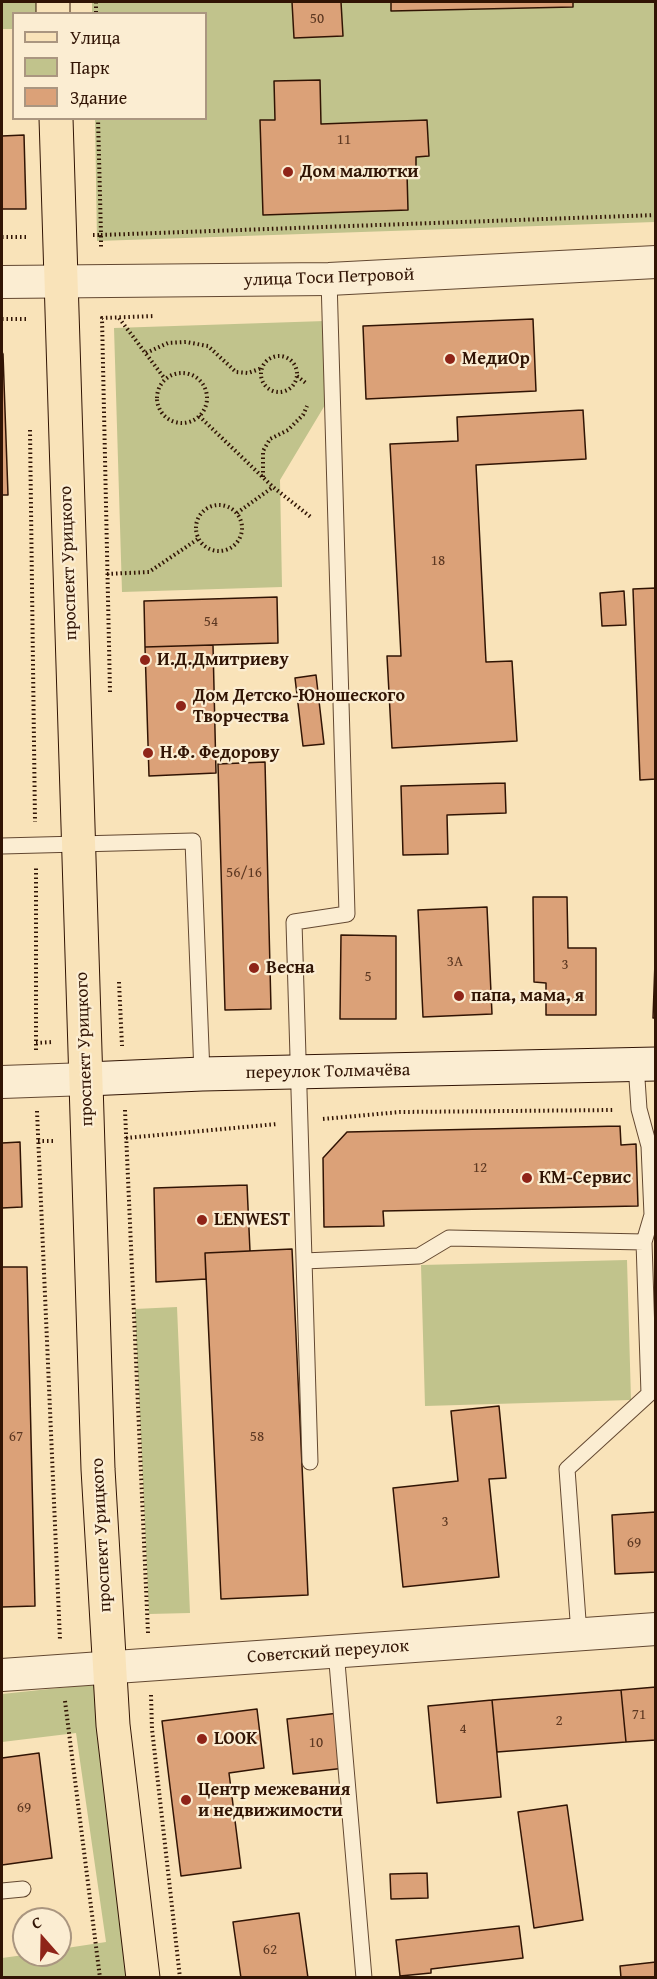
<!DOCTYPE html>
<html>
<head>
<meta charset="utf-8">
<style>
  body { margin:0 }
  #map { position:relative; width:657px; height:1979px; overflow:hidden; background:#f9e3b9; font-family:"Gentium Book Plus",serif }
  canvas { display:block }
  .frame { position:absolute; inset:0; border:3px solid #311404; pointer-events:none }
  .legend { position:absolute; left:12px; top:12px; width:195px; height:108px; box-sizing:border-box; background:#fbedd2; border:2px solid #aa9680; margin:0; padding:8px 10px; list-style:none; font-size:18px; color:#311404 }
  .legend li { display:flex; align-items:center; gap:12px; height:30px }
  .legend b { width:30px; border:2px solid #aa9680 }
  .north { position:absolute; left:12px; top:1907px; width:60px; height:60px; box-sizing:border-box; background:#fbedd2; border:2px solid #aa9680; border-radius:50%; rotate:340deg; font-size:16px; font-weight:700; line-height:24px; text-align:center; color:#311404 }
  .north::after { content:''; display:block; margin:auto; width:21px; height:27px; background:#8f2418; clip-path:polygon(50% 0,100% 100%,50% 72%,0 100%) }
</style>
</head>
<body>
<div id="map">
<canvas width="657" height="1979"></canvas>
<div class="frame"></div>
<ul class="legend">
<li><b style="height:8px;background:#f9e3b9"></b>Улица</li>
<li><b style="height:16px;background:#c1c38c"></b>Парк</li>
<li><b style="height:16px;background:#dba178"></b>Здание</li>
</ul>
<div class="north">С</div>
</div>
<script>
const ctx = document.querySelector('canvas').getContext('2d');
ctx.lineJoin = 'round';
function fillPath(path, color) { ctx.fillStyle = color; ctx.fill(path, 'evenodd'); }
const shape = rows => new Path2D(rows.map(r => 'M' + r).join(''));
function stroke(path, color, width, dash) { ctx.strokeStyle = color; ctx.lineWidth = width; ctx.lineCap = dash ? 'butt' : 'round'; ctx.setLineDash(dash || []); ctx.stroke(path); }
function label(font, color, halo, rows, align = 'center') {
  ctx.font = font + ' "Gentium Book Plus",serif'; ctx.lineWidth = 4.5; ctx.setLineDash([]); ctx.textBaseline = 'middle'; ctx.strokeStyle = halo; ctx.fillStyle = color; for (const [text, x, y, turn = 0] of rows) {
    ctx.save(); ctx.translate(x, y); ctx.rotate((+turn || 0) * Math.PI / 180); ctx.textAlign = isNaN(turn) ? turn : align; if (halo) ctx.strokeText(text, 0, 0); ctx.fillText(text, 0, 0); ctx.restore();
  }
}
const green = shape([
  [2,2,38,2,38,13,14,14,13,29,2,29],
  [92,2,655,2,655,222,97,241,95,119,206,118,206,14,92,13],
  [325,321,328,400,280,480,282,587,122,592,114,328],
  [627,1260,631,1400,425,1406,421,1265],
  [177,1307,190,1613,149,1614,135,1309],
  [106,1683,144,1977,2,1977,2,1958,24,1955,60,1955,60,1949,106,1942,76,1733,2,1742,2,1694]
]);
const building = shape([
  [292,2,341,2,343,36,294,38,292,2],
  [391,2,573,2,573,7,391,11,391,2],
  [320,80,321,124,427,120,429,156,416,157,416,173,407,173,408,210,263,215,260,120,275,120,274,81,320,80],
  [24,135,26,209,2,209,2,136,24,135],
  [533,319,536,391,366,399,363,326,533,319],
  [2,352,3,354,8,495,2,495,2,352],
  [583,410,586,459,476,465,486,662,512,661,517,741,392,748,387,656,401,656,390,444,458,441,457,417,583,410],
  [656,588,656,779,640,780,633,589,656,588],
  [624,591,626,625,602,626,600,593,624,591],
  [277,597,278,643,145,647,144,601,277,597],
  [213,645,216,773,149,776,145,647,213,645],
  [316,675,324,744,303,746,295,678,316,675],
  [265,762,271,1009,225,1010,218,764,265,762],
  [505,783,506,813,447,815,448,854,403,855,401,786,505,783],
  [533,897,567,897,568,948,596,948,596,1015,546,1015,546,983,534,982,533,897],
  [487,907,492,1014,423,1017,418,910,487,907],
  [341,935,396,936,396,1019,340,1019,341,935],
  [655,962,656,962,656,1018,653,1018,655,962],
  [620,1126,621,1145,636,1144,638,1206,383,1211,384,1226,324,1227,323,1158,347,1132,620,1126],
  [20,1142,22,1207,2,1208,2,1143,20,1142],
  [247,1185,250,1251,205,1253,206,1279,156,1282,154,1188,247,1185],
  [292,1249,308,1595,221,1599,205,1253,292,1249],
  [2,1267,27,1267,35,1606,2,1607,2,1267],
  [499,1406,506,1478,489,1479,499,1577,403,1587,393,1488,458,1481,451,1411,499,1406],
  [656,1512,656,1572,615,1574,612,1515,656,1512],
  [656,1687,656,1740,626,1742,621,1690,656,1687],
  [621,1690,626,1742,497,1752,492,1700,621,1690],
  [492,1700,501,1797,437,1803,428,1706,492,1700],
  [257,1709,264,1768,229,1773,241,1868,181,1876,162,1721,257,1709],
  [339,1713,345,1768,293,1774,287,1719,339,1713],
  [39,1753,52,1858,2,1865,2,1758,39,1753],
  [567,1805,583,1920,534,1928,518,1812,567,1805],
  [427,1873,428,1898,391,1899,390,1874,427,1873],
  [299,1913,308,1978,241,1978,233,1922,299,1913],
  [519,1926,523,1958,431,1969,431,1973,400,1976,396,1940,519,1926],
  [656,1962,656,1978,621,1978,620,1966,656,1962]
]);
const path = shape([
  [96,2,96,14],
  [98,118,101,235,656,215],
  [93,235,101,235,101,249],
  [2,237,26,237],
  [119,318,165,379],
  [2,319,28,319],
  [146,353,168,343,186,342,208,346,236,372,248,373,262,368],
  '261 374a18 18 0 1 1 36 0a18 18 0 1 1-36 0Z',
  '157 398a25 25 0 1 1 50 0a25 25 0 1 1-50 0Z',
  [297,376,307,384],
  [199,416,273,487,312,518],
  [30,430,35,822],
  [263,477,263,451,270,439,288,430,303,415,307,406],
  '196 528a23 23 0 1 1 46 0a23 23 0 1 1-46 0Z',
  [237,513,273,487],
  [107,574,149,572,198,539],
  [110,692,102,318,155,316],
  [119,982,122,1046],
  [36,1043,52,1042],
  [36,1050,36,868],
  [125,1110,148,1633],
  [37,1111,60,1640],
  [323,1119,400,1112,615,1110],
  [126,1138,277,1124],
  [38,1141,55,1141],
  [151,1695,152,1729,180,1978],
  [65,1701,100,1978]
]);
const lane = shape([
  [2,846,193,841,202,1074],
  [304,1261,419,1256,449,1238,644,1242],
  [310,1462,294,922,347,914,329,279],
  [579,1634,567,1469,649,1394,644,1242,652,1215,649,1146,639,1109,636,1064],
  [336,1651,364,1978],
  [2,1891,23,1889]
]);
const street = shape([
  [2,282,329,279,656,262],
  [2,1082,87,1079],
  [2,1675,656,1629]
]);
const secondary = shape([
  [87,1079,202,1074,656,1064]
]);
const primary = shape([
  [53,2,53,14],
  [56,118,98,1469,113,1725,143,1978]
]);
const markers = [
  [288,172,6,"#8f2418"],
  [450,359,6,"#8f2418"],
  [145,660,6,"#8f2418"],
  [181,706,6,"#8f2418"],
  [148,753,6,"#8f2418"],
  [254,968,6,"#8f2418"],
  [459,996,6,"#8f2418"],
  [527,1178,6,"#8f2418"],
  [202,1220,6,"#8f2418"],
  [202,1739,6,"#8f2418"],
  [186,1800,6,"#8f2418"]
];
const numberNames = [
  ["50",317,19],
  ["11",344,140],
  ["18",438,561],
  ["54",211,622],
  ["56/16",244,873],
  ["3А",455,962],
  ["3",565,965],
  ["5",368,977],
  ["12",480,1168],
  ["67",16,1437],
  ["58",257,1437],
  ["3",445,1522],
  ["69",634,1543],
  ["71",639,1715],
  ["2",559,1721],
  ["4",463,1729],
  ["10",316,1743],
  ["69",24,1808],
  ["62",270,1950]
];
const poiNames = [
  ["Дом малютки",300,172],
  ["МедиОр",462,359],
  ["И.Д.Дмитриеву",157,660],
  ["Дом Детско-Юношеского",193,696],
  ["Творчества",193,717],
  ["Н.Ф. Федорову",160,753],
  ["Весна",266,968],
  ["папа, мама, я",471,996],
  ["КМ-Сервис",539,1178],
  ["LENWEST",214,1220],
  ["LOOK",214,1739],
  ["Центр межевания",198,1790],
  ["и недвижимости",198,1811]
];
const streetNames = [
  ["улица Тоси Петровой",329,278,-2],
  ["проспект Урицкого",69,563,-92],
  ["проспект Урицкого",85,1049,-92],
  ["переулок Толмачёва",328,1072,-1],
  ["проспект Урицкого",102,1535,-93],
  ["Советский переулок",328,1652,-4]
];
fillPath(green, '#c1c38c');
fillPath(building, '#dba178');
stroke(building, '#311404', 1.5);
stroke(lane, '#634831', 17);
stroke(street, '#634831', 34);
stroke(secondary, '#311404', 35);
stroke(primary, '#311404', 35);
stroke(path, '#311404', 4, [1.5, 3]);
stroke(lane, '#fbedd2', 15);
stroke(street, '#fbedd2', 32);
stroke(secondary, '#fbedd2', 33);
stroke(primary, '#f9e3b9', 33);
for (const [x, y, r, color] of markers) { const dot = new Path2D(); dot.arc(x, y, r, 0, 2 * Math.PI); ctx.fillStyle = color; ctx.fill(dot); stroke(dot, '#fbedd2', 2); }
label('15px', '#5c3721', null, numberNames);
label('bold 18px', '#311404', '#fbedd2', poiNames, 'left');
label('18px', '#311404', '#fbedd2', streetNames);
</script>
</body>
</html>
